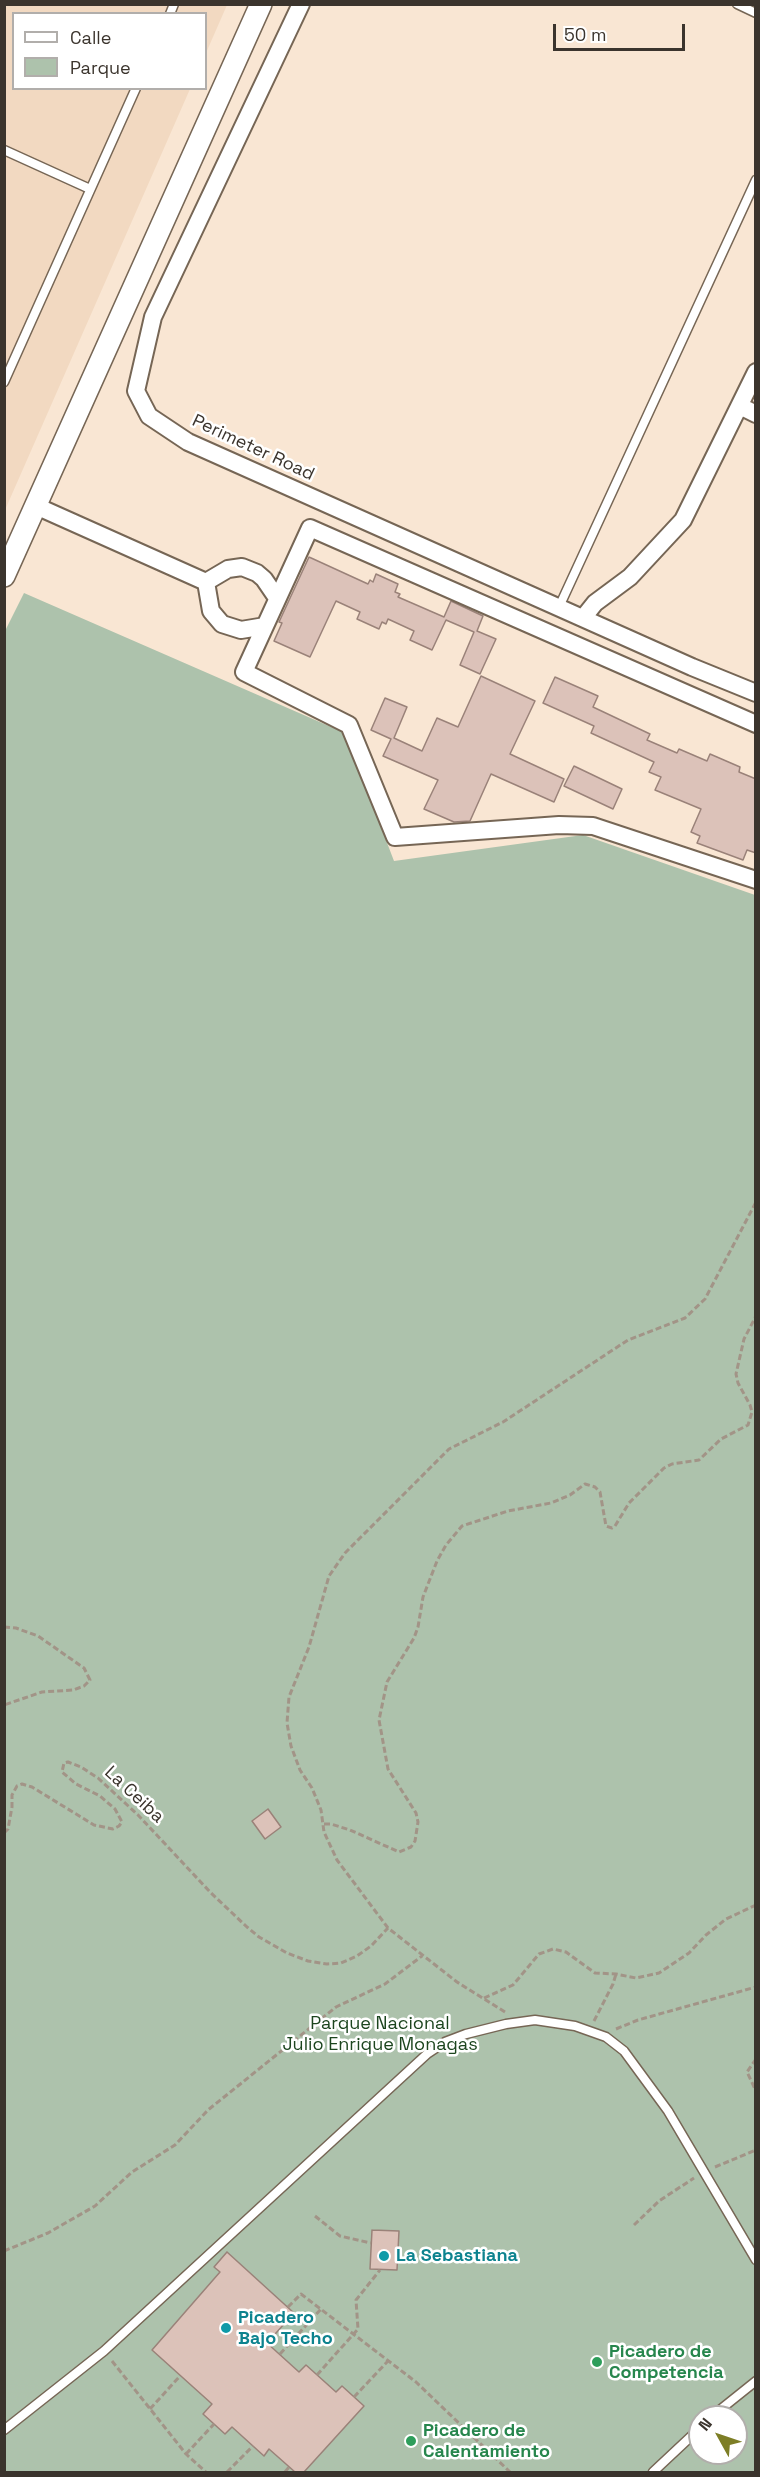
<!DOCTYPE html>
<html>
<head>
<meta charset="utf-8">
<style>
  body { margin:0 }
  #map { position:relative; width:760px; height:2477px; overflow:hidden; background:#f9e6d3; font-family:"Space Grotesk",sans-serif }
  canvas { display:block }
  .frame { position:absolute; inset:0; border:6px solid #3b342d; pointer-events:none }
  .legend { position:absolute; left:12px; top:12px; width:195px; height:78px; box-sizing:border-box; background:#fff; border:2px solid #b1aeab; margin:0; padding:8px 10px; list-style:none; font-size:18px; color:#3b342d }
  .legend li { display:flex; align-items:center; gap:12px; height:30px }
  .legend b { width:30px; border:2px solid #b1aeab }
  .north { position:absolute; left:688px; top:2405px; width:60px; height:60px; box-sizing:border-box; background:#fff; border:2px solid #b1aeab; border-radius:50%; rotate:310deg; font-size:16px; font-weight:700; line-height:24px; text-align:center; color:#3b342d }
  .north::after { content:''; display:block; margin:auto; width:21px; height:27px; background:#7d7e26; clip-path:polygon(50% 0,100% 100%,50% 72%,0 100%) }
  .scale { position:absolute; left:553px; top:24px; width:132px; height:27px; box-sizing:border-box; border:3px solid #3b342d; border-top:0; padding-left:8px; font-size:18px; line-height:21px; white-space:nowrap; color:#3b342d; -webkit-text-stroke:4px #fff; paint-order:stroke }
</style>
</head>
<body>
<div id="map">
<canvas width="760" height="2477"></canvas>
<div class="frame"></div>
<ul class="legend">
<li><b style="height:8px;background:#fff"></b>Calle</li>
<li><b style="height:16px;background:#adc2ac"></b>Parque</li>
</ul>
<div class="north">N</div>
<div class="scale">50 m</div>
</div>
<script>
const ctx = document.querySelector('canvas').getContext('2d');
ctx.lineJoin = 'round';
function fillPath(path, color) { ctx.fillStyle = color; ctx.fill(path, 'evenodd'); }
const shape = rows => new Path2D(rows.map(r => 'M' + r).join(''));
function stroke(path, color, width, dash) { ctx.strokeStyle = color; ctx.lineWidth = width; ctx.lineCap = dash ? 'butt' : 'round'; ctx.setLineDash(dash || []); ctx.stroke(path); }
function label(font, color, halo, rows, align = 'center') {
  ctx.font = font + ' "Space Grotesk",sans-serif'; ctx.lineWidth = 5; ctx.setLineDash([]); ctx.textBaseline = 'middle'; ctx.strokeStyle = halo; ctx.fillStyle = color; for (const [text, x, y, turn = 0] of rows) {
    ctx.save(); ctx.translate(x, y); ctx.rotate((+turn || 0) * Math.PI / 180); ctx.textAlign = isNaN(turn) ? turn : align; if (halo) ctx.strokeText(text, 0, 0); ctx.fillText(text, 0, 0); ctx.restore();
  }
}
const built = shape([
  [5,5,227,5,206,53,206,14,14,14,14,88,190,89,5,510]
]);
const green = shape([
  [24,593,345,733,394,861,583,835,755,895,755,2472,5,2472,4,633],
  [700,2417,736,2417,736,2453,700,2453]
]);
const building = shape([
  [309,557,368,584,370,580,373,582,376,574,398,584,395,592,400,594,398,597,444,617,451,601,483,616,477,631,496,639,480,674,460,665,474,632,446,620,432,650,410,640,414,631,388,619,386,624,382,622,379,629,357,619,360,612,336,601,310,657,274,641,282,623,279,622,309,557],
  [481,676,535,701,510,754,564,779,554,802,491,774,470,821,454,822,424,809,438,780,383,756,391,739,371,730,385,698,407,707,394,738,422,751,437,718,458,727,481,676],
  [555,677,598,696,593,707,650,734,647,740,677,753,679,749,707,761,710,754,740,767,739,772,756,779,756,853,747,850,743,860,697,843,700,836,691,832,701,809,655,790,661,777,649,772,654,762,591,733,594,726,543,703,555,677],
  [574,766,622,789,613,809,564,786,574,766],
  [268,1809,281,1827,265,1839,252,1821,268,1809],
  [372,2230,399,2231,397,2270,370,2269,372,2230],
  [227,2252,294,2313,267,2343,299,2372,306,2365,336,2392,342,2386,364,2406,304,2472,295,2472,269,2449,264,2456,232,2427,225,2434,203,2414,212,2404,152,2350,220,2272,214,2267,227,2252]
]);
const path = shape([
  [4,1627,16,1628,38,1636,84,1668,90,1680,84,1686,73,1690,42,1692,4,1705],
  [324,1824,331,1824,350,1830,399,1852,411,1847,415,1841,418,1822,416,1813,388,1769,379,1720,387,1682,414,1638,418,1627,423,1597,437,1561,446,1545,462,1526,508,1511,551,1503,570,1495,585,1484,595,1487,600,1492,606,1526,612,1528,615,1526,629,1503,664,1468,672,1464,699,1460,721,1439,748,1425,752,1412,750,1405,738,1383,736,1374,744,1339,756,1316],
  [4,1833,8,1829,12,1807,12,1795,17,1786,22,1784,32,1787,94,1825,113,1829,119,1826,122,1822,115,1809,100,1796,76,1784,62,1772,64,1763,68,1762,81,1767,98,1778,138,1815,211,1893,247,1927,259,1937,287,1953,308,1961,327,1964,341,1963,357,1956,371,1946,388,1928],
  [484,1998,513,1985,539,1954,553,1949,566,1952,595,1973,616,1974,636,1978,659,1973,689,1953,706,1935,726,1919,756,1905],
  [505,2012,457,1982,388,1928,337,1860,324,1832,321,1810,312,1788,300,1770,291,1746,287,1723,289,1697,309,1647,329,1576,345,1553,449,1449,503,1422,628,1340,685,1318,705,1299,756,1202],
  [594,2021,613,1984,616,1974],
  [616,2029,638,2020,756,1987],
  [756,2059,747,2072,756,2091],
  [715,2167,756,2150],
  [315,2216,340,2236,371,2243],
  [634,2225,659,2201,694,2178],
  [4,2251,48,2233,95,2206,132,2172,175,2145,208,2110,336,2007,385,1984,422,1956],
  [288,2307,301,2294,416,2382,510,2472],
  [280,2354,321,2309],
  [112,2361,186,2454,206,2472],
  [317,2375,358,2329,356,2300,380,2270],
  [354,2397,388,2361],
  [150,2409,180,2376],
  [186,2454,214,2424],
  [227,2472,253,2446],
  [285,2472,289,2467]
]);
const service = shape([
  [737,4,756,13],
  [170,14,174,4],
  [4,150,90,189],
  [4,382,136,88],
  [559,607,756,180],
  [711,2417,756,2381],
  [4,2430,104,2351,427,2054,445,2042,466,2034,506,2024,535,2020,575,2026,606,2037,624,2051,668,2111,756,2260],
  [653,2472,700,2428]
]);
const minor = shape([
  [301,4,153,317,136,391,149,416,188,442,692,667,756,693],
  [740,406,756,414],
  [36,506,206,582],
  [206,582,211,611,222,624,241,630,265,626],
  [206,582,228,569,242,567,257,573,264,579,277,598],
  [583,618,595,603,630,577,683,520,756,372],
  [756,724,310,528,244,672,349,725,395,837,559,825,593,826,756,880]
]);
const tertiary = shape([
  [4,576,261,4]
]);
const markers = [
  [384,2256,6,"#0f9aa8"],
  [226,2328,6,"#0f9aa8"],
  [597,2362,6,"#2e9e5b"],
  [411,2441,6,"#2e9e5b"]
];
const streetNames = [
  ["Perimeter Road",253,448,25],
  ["La Ceiba",134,1795,43]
];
const parkNames = [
  ["Parque Nacional",380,2024],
  ["Julio Enrique Monagas",380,2045]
];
const cultureNames = [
  ["La Sebastiana",396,2256],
  ["Picadero",238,2318],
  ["Bajo Techo",238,2339]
];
const leisureNames = [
  ["Picadero de",609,2352],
  ["Competencia",609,2373],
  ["Picadero de",423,2431],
  ["Calentamiento",423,2452]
];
fillPath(built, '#f2d9c1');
fillPath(green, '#adc2ac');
fillPath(building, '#dcc2b9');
stroke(building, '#9a8279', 1.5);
stroke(service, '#766655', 11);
stroke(minor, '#766655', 20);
stroke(tertiary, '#766655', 24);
stroke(path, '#a29487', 3, [6, 3]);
stroke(service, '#fff', 8);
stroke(minor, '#fff', 16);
stroke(tertiary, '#fff', 21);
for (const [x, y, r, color] of markers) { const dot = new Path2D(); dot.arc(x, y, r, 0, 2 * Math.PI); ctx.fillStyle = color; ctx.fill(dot); stroke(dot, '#fff', 2); }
label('18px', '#3b342d', '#fff', streetNames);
label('18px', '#1c451e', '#fff', parkNames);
label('bold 18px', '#0d838f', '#fff', cultureNames, 'left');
label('bold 18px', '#27864d', '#fff', leisureNames, 'left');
</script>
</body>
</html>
